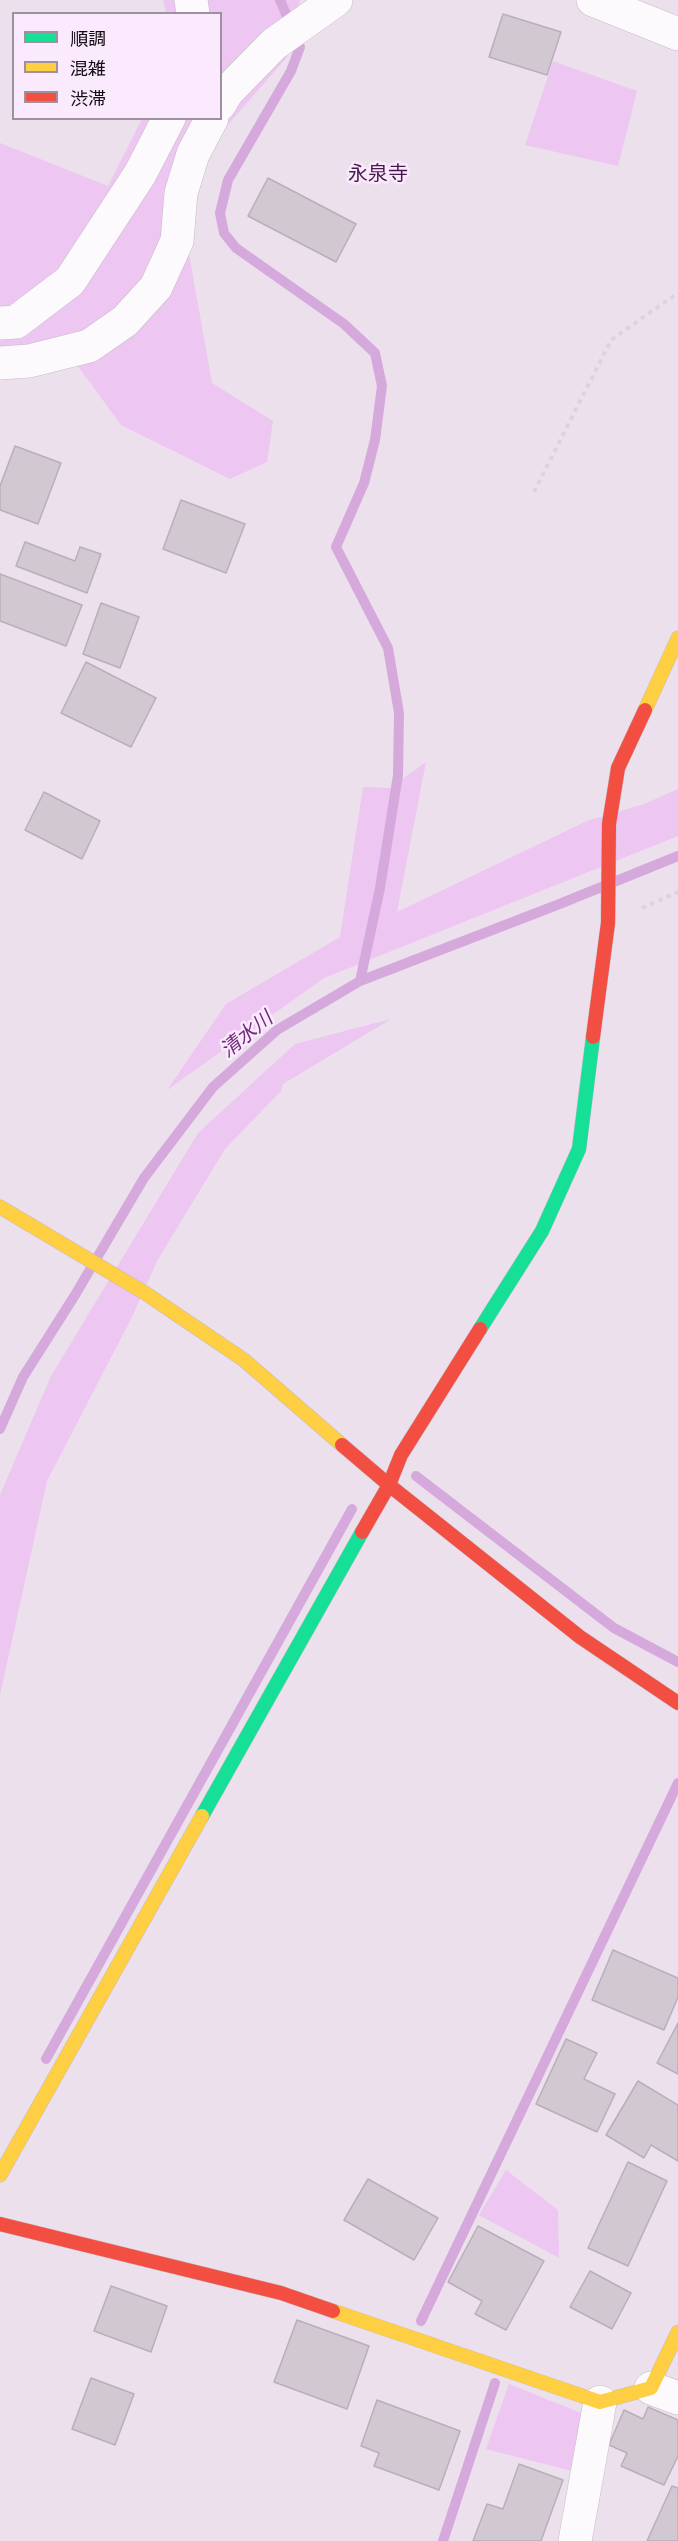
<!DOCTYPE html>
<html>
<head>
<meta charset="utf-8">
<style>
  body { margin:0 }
  #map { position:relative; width:678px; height:2541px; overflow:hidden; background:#ece0ed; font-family:"Noto Sans","Noto Sans JP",sans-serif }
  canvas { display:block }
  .legend { position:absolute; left:12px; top:12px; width:210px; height:108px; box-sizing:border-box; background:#fbe9fd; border:2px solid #9d909f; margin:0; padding:8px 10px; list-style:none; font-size:18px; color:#110b12 }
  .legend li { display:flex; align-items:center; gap:12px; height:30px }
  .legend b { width:30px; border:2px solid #9d909f }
</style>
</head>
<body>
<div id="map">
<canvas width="678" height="2541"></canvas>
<ul class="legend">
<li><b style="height:8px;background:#16e098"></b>順調</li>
<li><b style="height:8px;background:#ffcf43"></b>混雑</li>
<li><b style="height:8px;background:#f24e42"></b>渋滞</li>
</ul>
</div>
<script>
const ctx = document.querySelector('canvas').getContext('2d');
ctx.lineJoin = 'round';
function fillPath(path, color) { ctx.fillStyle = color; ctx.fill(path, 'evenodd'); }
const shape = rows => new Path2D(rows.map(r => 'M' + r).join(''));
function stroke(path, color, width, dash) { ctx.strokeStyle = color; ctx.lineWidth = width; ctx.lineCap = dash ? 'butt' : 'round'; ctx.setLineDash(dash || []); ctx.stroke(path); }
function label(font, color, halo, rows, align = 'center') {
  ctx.font = font + ' "Noto Sans","Noto Sans JP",sans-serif'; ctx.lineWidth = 5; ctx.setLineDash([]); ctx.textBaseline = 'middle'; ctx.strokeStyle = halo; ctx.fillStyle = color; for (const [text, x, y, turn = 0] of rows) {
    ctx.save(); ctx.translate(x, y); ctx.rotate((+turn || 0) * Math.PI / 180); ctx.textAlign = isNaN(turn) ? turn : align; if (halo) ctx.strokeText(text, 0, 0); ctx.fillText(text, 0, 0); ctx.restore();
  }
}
const green = shape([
  [163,0,300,0,287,57,218,136,184,226,212,383,273,421,267,462,230,479,121,425,77,365,0,370,0,143,108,186,142,119,220,118,220,14,166,13],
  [553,61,637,91,618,166,525,145],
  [426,762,397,912,587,821,644,804,678,789,678,836,324,978,167,1090,226,1004,340,937,363,787,390,788],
  [391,1019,283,1084,281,1091,225,1149,157,1261,132,1317,47,1481,0,1695,0,1495,51,1376,198,1133,295,1044],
  [506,2170,558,2210,559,2258,479,2215],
  [509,2384,581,2413,572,2471,486,2449]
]);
const stream = shape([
  [280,0,300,47,291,71,228,180,220,213,224,233,236,248,344,324,375,353,382,386,375,440,364,483,336,547,388,648,399,713,398,775,380,888,360,981],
  [0,1429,23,1377,75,1295,144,1178,213,1087,277,1030,360,981,557,905,678,856],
  [416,1476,614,1628,678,1662],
  [46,2059,352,1509],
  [421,2321,678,1783],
  [443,2541,495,2383]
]);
const building = shape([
  [503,14,561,32,547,75,489,57,503,14],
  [268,178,356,224,336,262,248,216,268,178],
  [15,446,61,463,38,524,0,510,0,486,15,446],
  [181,500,245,524,226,573,163,549,181,500],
  [25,542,75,561,80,547,101,554,87,593,16,566,25,542],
  [0,574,82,605,66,646,0,621,0,574],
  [101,603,139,617,120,668,83,654,101,603],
  [86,662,156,698,131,747,61,713,86,662],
  [44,792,100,821,82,859,25,830,44,792],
  [613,1950,678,1978,678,1997,664,2030,592,2000,613,1950],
  [678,2023,678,2074,657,2063,678,2023],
  [566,2039,597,2053,584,2079,615,2094,597,2132,536,2104,566,2039],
  [638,2081,678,2105,678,2161,651,2145,644,2158,606,2135,638,2081],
  [628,2162,667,2181,628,2266,588,2248,628,2162],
  [368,2179,438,2218,414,2260,344,2220,368,2179],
  [478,2226,544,2261,506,2330,475,2314,482,2301,448,2282,478,2226],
  [590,2271,631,2293,612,2329,570,2307,590,2271],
  [111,2286,167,2306,151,2352,94,2331,111,2286],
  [297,2320,369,2346,347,2409,274,2382,297,2320],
  [91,2378,134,2394,115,2445,72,2429,91,2378],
  [377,2400,460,2431,439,2490,374,2466,379,2453,361,2446,377,2400],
  [648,2407,678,2420,678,2456,664,2485,621,2466,627,2453,609,2445,624,2410,643,2419,648,2407],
  [519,2464,563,2480,541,2541,473,2541,487,2504,503,2509,519,2464],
  [672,2486,678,2488,678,2541,647,2541,672,2486]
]);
const path = shape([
  [534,492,611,340,678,293],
  [642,908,678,892]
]);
const street = shape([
  [191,0,193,14],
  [593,0,678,34],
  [220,104,227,92,274,44,336,0],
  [0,323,16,322,70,281,140,174,169,118],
  [0,363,29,361,89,346,125,321,156,287,177,241,181,193,193,154,212,118],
  [651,2388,678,2398],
  [575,2541,600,2402]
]);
const fast = shape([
  [480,1329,542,1231,579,1149,593,1037],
  [202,1816,362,1532]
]);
const slow = shape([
  [645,710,678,638],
  [0,1207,145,1293,244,1360,342,1445],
  [0,2175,202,1816],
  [333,2311,600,2402,651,2388,678,2332]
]);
const jam = shape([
  [593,1037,608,923,609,824,618,768,645,710],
  [342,1445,389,1485,580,1637,678,1703],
  [362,1532,389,1485,401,1455,480,1329],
  [0,2224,281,2293,333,2311]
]);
const neighbourhoodNames = [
  ["永泉寺",378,174]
];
const waterNames = [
  ["清水川",247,1035,-39]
];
fillPath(green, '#edc6f1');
stroke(stream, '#d6a9dc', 10);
fillPath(building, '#d1c8d2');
stroke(building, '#b8afb9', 1.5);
stroke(street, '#c5bcc6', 34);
stroke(fast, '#c5bcc6', 15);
stroke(slow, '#c5bcc6', 15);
stroke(jam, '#c5bcc6', 15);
stroke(path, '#d9d6da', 4, [4.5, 4.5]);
stroke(street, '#fcfafc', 33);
stroke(fast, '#16e098', 14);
stroke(slow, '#ffcf43', 14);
stroke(jam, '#f24e42', 14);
label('20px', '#471b4d', '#fbe9fd', neighbourhoodNames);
label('italic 20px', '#71297a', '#fbe9fd', waterNames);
</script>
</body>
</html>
